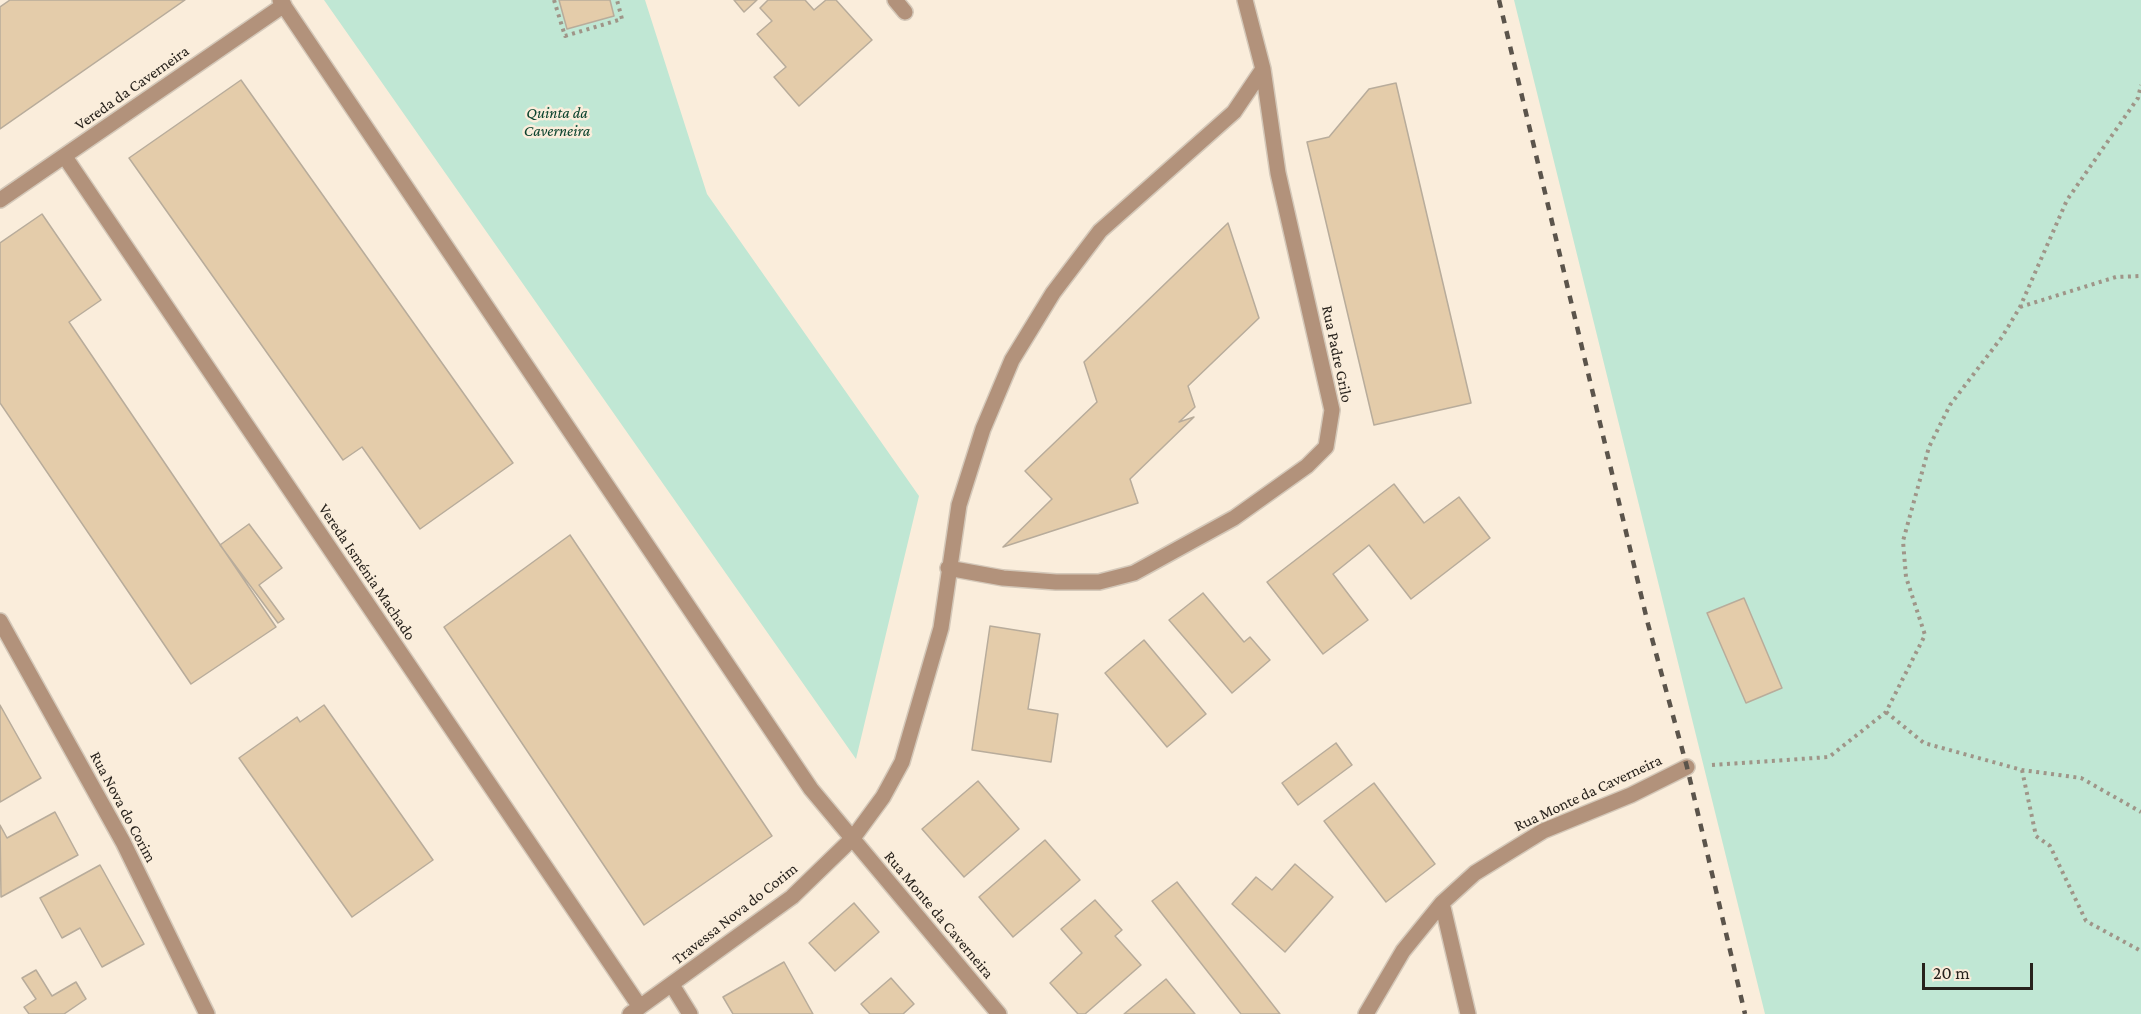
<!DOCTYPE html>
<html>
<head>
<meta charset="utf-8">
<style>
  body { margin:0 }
  #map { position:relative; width:2141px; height:1014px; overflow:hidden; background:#faeddb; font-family:"Crimson Pro",serif }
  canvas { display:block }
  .scale { position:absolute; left:1922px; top:963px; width:111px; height:27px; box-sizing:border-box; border:3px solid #27221c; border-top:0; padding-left:8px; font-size:18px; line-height:21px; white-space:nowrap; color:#27221c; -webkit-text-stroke:4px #faeddb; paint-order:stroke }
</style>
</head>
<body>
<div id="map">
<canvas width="2141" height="1014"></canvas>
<div class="scale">20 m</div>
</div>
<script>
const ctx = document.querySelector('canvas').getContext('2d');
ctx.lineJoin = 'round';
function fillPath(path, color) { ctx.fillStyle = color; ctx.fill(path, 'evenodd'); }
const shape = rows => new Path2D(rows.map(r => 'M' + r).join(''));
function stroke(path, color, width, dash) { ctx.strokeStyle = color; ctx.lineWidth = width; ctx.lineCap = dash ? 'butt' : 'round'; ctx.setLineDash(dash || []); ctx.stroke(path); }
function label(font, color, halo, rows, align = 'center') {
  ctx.font = font + ' "Crimson Pro",serif'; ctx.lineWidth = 5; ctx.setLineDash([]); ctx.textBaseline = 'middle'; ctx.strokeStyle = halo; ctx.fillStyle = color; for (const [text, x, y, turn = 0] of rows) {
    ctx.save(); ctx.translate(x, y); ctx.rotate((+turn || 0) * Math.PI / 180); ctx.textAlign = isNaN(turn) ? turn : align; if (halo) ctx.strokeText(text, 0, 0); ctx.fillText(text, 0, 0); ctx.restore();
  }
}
const green = shape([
  [324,0,645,0,707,194,919,496,856,759],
  [1514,0,2141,0,2141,1014,1765,1014]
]);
const building = shape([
  [10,0,185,0,0,129,0,7,10,0],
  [559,0,610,0,614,16,567,29,559,0],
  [734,0,757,0,744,12,734,0],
  [768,0,805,0,814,10,826,0,836,0,872,40,799,106,774,77,786,67,757,34,772,21,760,8,768,0],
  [241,80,513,463,420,529,362,447,343,460,129,158,241,80],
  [1396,83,1471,403,1374,425,1307,142,1329,137,1369,89,1396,83],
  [42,214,101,300,69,322,276,627,191,684,0,403,0,243,42,214],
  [1228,223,1259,318,1188,386,1195,407,1179,422,1194,417,1130,479,1138,503,1003,547,1052,499,1025,471,1097,402,1084,362,1228,223],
  [1394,484,1424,523,1459,497,1490,538,1411,599,1369,545,1333,574,1368,620,1323,654,1267,582,1394,484],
  [249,524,282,568,259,585,284,619,278,623,220,545,249,524],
  [570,535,772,836,644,925,444,627,570,535],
  [1203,593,1244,642,1250,637,1270,660,1232,693,1169,620,1203,593],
  [1744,598,1782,688,1746,703,1707,613,1744,598],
  [990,626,1040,634,1028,709,1058,714,1051,762,972,750,990,626],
  [1144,640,1206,714,1167,747,1105,673,1144,640],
  [0,705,41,778,0,802,0,705],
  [324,705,433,860,352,917,239,758,297,717,300,722,324,705],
  [1336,743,1352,765,1298,805,1282,783,1336,743],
  [978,781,1019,829,964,877,922,829,978,781],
  [1374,783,1435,864,1386,902,1324,821,1374,783],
  [55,812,78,855,1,897,0,825,7,838,55,812],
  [1045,840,1080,880,1013,937,979,897,1045,840],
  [1295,864,1333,897,1285,952,1232,904,1256,877,1272,890,1295,864],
  [100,865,144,944,102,967,80,928,62,938,40,898,100,865],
  [1177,882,1280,1014,1241,1014,1152,901,1177,882],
  [1095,900,1122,930,1115,936,1141,965,1085,1014,1078,1014,1050,983,1082,953,1061,929,1095,900],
  [854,903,879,932,835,971,809,943,854,903],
  [784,962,813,1014,733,1014,723,997,784,962],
  [36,970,52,996,76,982,86,999,64,1014,29,1014,24,1007,36,999,22,978,36,970],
  [891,978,914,1004,903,1014,870,1014,861,1004,891,978],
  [1166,979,1195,1014,1124,1014,1166,979]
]);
const path = shape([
  [554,0,565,36,622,19,617,0],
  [2020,307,2116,277,2141,276],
  [1886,712,1924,743,2022,770,2081,778,2141,812],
  [1712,765,1829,757,1886,712,1925,635,1906,577,1903,541,1929,447,1950,405,2002,337,2020,307,2067,200,2138,98,2141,85],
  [2022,770,2036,836,2050,846,2086,921,2141,951]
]);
const minor = shape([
  [280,0,811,789,999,1014],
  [895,0,905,12],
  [65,157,640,1007],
  [0,200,284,5],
  [948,568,1003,578,1056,582,1099,582,1134,573,1234,518,1307,466,1326,447,1332,410,1278,173,1263,69,1245,0],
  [0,621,123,842,207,1014],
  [1442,903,1468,1014],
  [672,985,690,1014],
  [630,1014,792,897,853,838,883,797,902,762,941,628,959,505,983,429,1012,360,1053,293,1100,231,1234,112,1263,69],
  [1366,1014,1403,951,1442,903,1475,873,1543,831,1631,795,1687,767]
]);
const rail = shape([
  [1499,0,1648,624,1687,767,1745,1014]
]);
const streetNames = [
  ["Vereda da Caverneira",132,88,-35],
  ["Rua Padre Grilo",1337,354,78],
  ["Vereda Isménia Machado",367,572,56],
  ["Rua Monte da Caverneira",1588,793,-25],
  ["Rua Nova do Corim",123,807,62],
  ["Travessa Nova do Corim",735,914,-38],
  ["Rua Monte da Caverneira",939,915,50]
];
const parkNames = [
  ["Quinta da",557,113],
  ["Caverneira",557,131]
];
fillPath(green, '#c0e7d4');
fillPath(building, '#e4ccaa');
stroke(building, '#b8ac9b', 1.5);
stroke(minor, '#d4c8b9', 18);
stroke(path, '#9f9588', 4, [3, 4.5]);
stroke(minor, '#b2927b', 15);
stroke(rail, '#5b544b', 4.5, [8, 8]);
label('16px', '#27221c', '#faeddb', streetNames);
label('italic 16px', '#0a422d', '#faeddb', parkNames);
</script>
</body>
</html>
